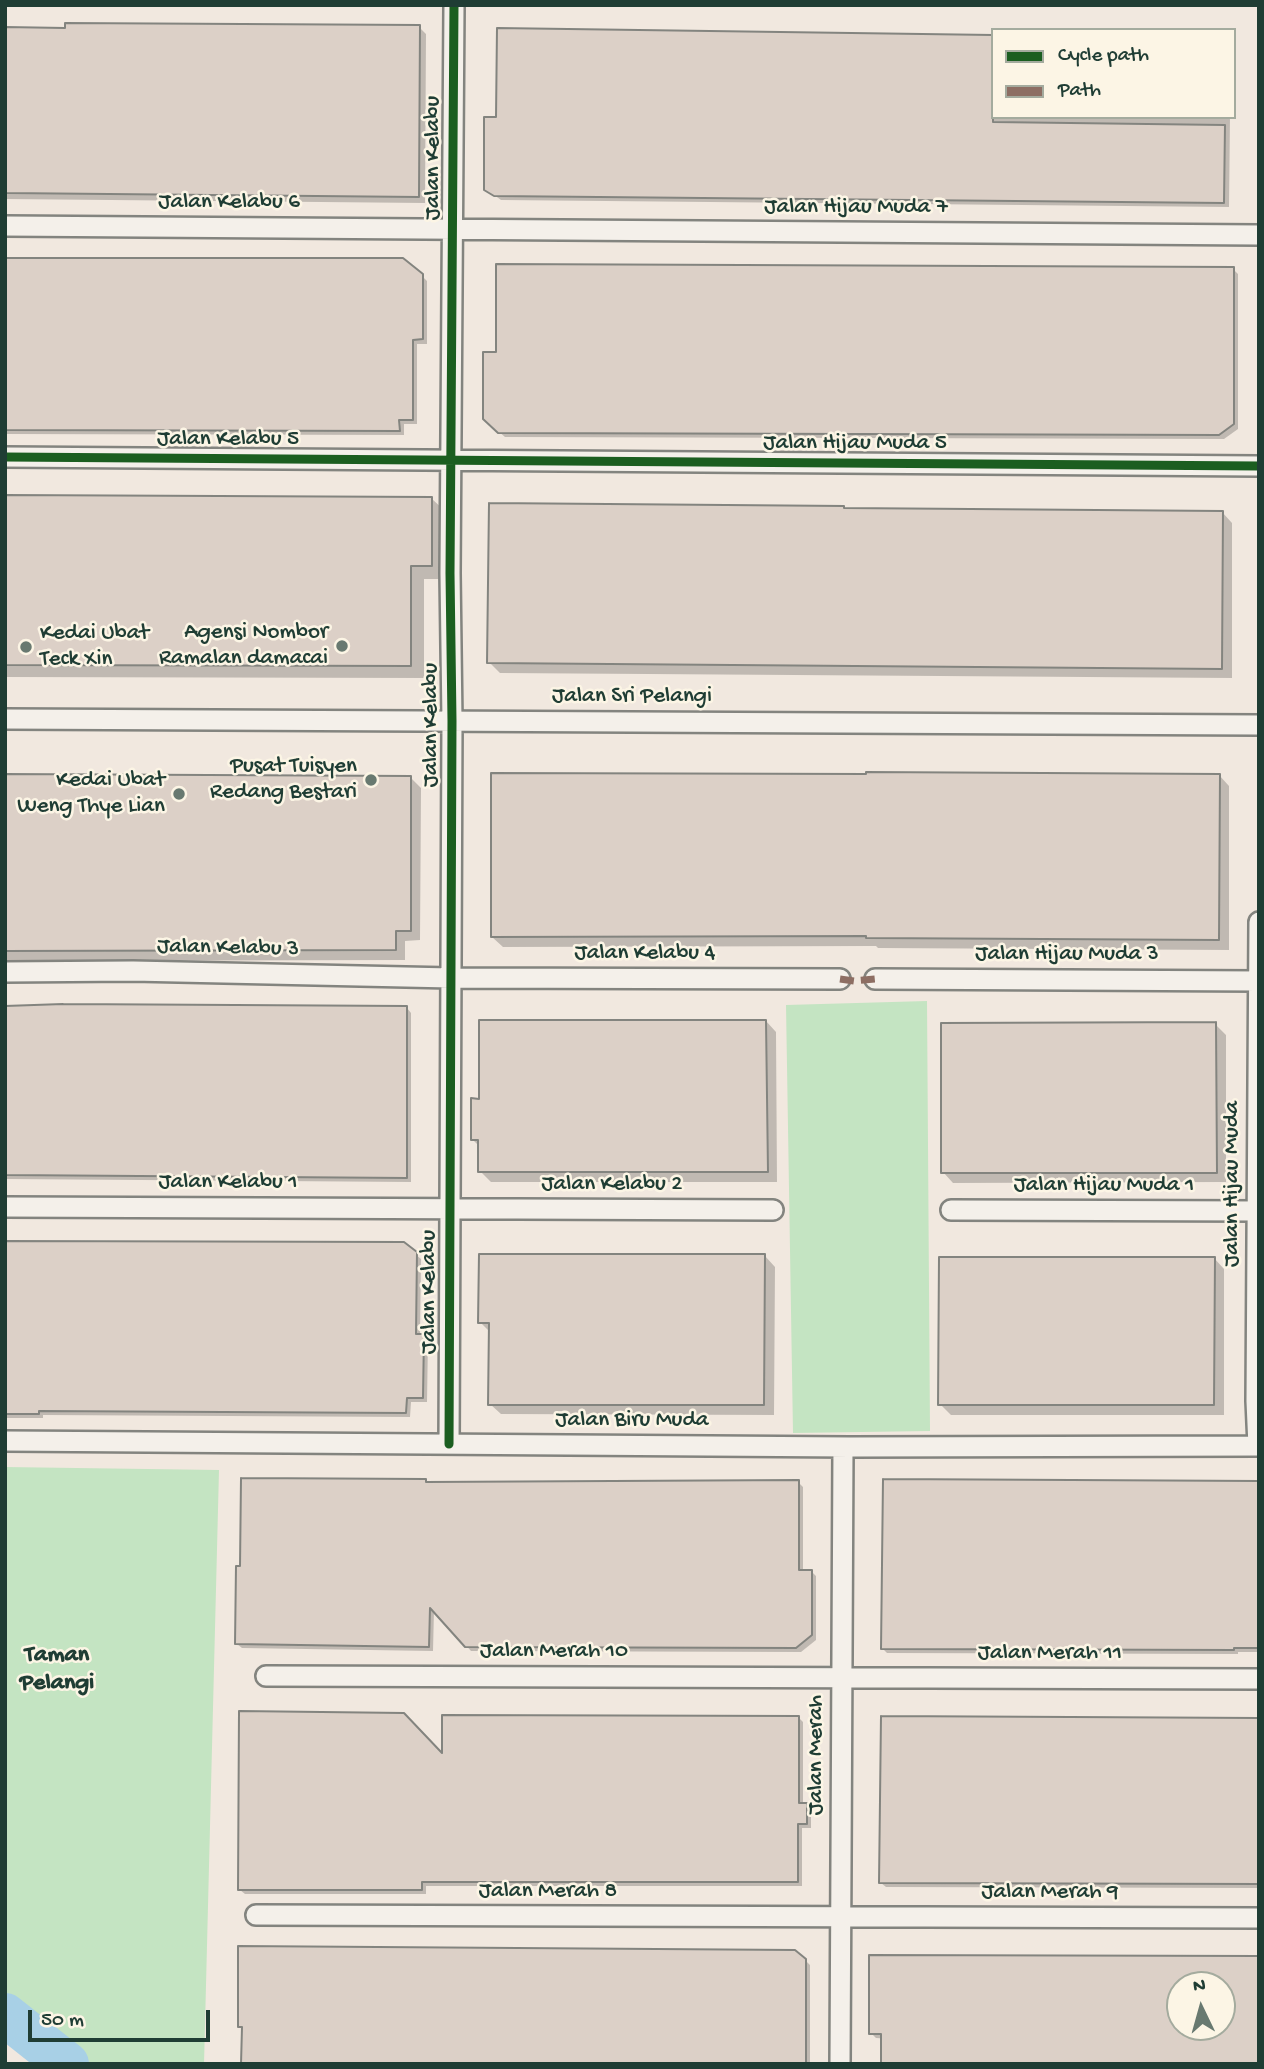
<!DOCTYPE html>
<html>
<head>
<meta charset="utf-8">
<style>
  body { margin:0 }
  #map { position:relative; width:1264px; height:2069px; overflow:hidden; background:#f1e8df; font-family:"Gochi Hand",sans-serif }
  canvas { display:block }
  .frame { position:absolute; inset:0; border:7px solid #1f3d34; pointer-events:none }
  .legend { position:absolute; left:991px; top:28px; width:245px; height:91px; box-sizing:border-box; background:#fcf5e5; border:2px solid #a4ab9e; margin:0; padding:9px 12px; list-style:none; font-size:21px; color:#1f3d34 }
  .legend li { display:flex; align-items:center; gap:14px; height:35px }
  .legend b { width:35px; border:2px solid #a4ab9e }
  .north { position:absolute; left:1166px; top:1971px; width:70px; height:70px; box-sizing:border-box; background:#fcf5e5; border:2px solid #a4ab9e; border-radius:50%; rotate:355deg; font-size:19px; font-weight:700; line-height:28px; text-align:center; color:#1f3d34 }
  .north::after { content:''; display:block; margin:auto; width:24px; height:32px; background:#687970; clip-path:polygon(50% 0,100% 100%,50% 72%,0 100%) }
  .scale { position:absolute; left:28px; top:2010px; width:182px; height:32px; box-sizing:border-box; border:4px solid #1f3d34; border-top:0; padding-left:9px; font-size:21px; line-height:24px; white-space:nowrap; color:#1f3d34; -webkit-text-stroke:5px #fcf5e5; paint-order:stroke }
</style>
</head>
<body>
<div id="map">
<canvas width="1264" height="2069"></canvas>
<div class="frame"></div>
<ul class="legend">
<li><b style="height:9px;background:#1b5e20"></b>Cycle path</li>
<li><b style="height:9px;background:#8d6e63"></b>Path</li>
</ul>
<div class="north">N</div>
<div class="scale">50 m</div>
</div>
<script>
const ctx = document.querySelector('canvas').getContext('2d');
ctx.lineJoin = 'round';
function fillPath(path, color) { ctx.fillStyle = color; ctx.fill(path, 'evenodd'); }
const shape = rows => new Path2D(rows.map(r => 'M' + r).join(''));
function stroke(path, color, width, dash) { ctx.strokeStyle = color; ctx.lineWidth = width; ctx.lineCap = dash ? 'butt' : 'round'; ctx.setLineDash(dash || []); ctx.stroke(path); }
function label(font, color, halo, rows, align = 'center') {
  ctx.font = font + ' "Gochi Hand",sans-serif'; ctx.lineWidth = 5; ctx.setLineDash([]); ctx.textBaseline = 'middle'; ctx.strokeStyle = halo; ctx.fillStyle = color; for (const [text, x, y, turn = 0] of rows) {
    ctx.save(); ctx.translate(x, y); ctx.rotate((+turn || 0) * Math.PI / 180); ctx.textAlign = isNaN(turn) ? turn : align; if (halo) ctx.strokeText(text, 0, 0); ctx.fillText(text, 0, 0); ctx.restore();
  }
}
const green = shape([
  [927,1001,930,1431,793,1433,786,1005],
  [5,1467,219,1470,204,2064,91,2064,5,1996]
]);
const shadow = shape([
  [419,27,426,34,425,203,5,199,5,29],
  [993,117,1230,117,1229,207,501,200,486,189],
  [5,260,422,276,427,281,427,344,417,344,417,424,404,424,404,435,5,434],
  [1233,269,1238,274,1238,429,1224,439,505,437,484,419],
  [5,497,431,498,445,511,444,579,424,579,424,678,5,677],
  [1222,512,1232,523,1232,678,500,673,489,662],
  [5,775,411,778,421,788,420,940,405,941,405,960,5,961],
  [1219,775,1229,786,1229,950,878,948,876,946,503,947,492,937],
  [5,1007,407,1008,411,1013,411,1182,5,1179],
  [766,1021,776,1032,777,1182,491,1182,480,1171,480,1147,472,1139,481,1100],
  [1215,1024,1226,1035,1226,1182,953,1183,943,1172],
  [5,1242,415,1254,421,1259,420,1335,423,1335,428,1340,427,1402,411,1402,410,1417,43,1415,43,1418,5,1418],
  [765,1256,775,1267,774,1415,501,1414,490,1404,490,1332,480,1322],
  [1214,1258,1224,1269,1224,1415,951,1415,940,1404],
  [426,1481,428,1483,798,1482,803,1487,803,1571,811,1571,816,1576,816,1640,801,1652,471,1651,434,1610,433,1651,242,1648,237,1644],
  [1259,1482,1259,1652,1238,1652,1238,1654,887,1653,883,1649],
  [799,1718,803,1722,803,1805,811,1809,811,1828,802,1828,802,1886,426,1886,426,1894,245,1894,240,1890,444,1757],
  [1259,1719,1259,1888,886,1887,881,1883],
  [1259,1958,1259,2064,876,2038,871,2033],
  [1180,1985,1222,1985,1222,2027,1180,2027],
  [805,1960,810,1965,810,2064,243,2064,243,2030,239,2026]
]);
const river = shape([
  [5,2015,67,2064]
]);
const building = shape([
  [65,23,420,25,419,197,5,193,5,27,65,28,65,23],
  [497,28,993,35,993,122,1225,125,1224,203,494,196,484,190,484,117,496,117,497,28],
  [5,258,403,258,423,274,423,339,413,340,413,420,399,420,400,431,5,430,5,258],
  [496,264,1234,267,1234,424,1219,435,498,433,483,419,483,352,496,352,496,264],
  [5,495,432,497,432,566,411,566,411,666,5,665,5,495],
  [489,503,844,506,844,508,1223,511,1222,669,487,663,489,503],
  [866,772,1220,774,1219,940,866,938,866,936,491,937,491,773,866,774,866,772],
  [5,774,411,776,411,931,396,931,396,950,5,951,5,774],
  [63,1004,407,1006,407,1178,5,1175,5,1006,63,1004],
  [479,1020,766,1020,768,1172,478,1172,478,1140,471,1140,471,1098,479,1099,479,1020],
  [1216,1022,1217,1173,941,1173,941,1023,1216,1022],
  [5,1241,404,1242,417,1252,416,1334,424,1334,423,1398,407,1398,406,1413,39,1411,39,1414,5,1414,5,1241],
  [479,1254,765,1254,764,1405,488,1405,489,1323,478,1323,479,1254],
  [939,1257,1215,1257,1214,1405,938,1405,939,1257],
  [241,1478,426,1479,426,1482,799,1480,799,1570,812,1570,812,1635,796,1648,465,1647,430,1608,429,1647,235,1644,236,1566,240,1566,241,1478],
  [883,1479,1259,1481,1259,1648,1234,1648,1234,1650,881,1649,883,1479],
  [239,1711,404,1713,442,1753,442,1715,799,1716,799,1803,807,1803,807,1824,798,1824,798,1882,422,1882,422,1890,238,1890,239,1711],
  [881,1716,1259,1718,1259,1884,879,1883,881,1716],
  [238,1946,795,1950,806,1959,806,2064,241,2064,242,2027,238,2027,238,1946],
  [869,1955,1259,1956,1259,2064,881,2064,881,2034,869,2034,869,1955],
  [1180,1985,1222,1985,1222,2027,1180,2027,1180,1985]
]);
const street = shape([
  [5,226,1259,235],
  [5,457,1259,466],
  [5,719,1259,725],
  [5,972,133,971,451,978,840,979],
  [875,979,1259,981],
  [5,1207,773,1210],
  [951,1210,1259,1211],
  [5,1441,850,1447,1259,1446],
  [449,1444,452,721,450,573,454,5],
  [1258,1446,1256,1401,1259,922],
  [266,1676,1259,1679],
  [256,1915,1259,1918],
  [840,2064,843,1447]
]);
const quiet = shape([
  [840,979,854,981,875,979]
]);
const cycleway = shape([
  [5,457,1259,466],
  [449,1444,452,721,450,573,454,5]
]);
const markers = [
  [342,646,7,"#687970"],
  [26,647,7,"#687970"],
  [371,780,7,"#687970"],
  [179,794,7,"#687970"]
];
const streetNames = [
  ["Jalan Kelabu",434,158,-90],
  ["Jalan Kelabu 6",229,203],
  ["Jalan Hijau Muda 7",856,208],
  ["Jalan Kelabu 5",228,440],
  ["Jalan Hijau Muda 5",855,444],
  ["Jalan Sri Pelangi",632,697],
  ["Jalan Kelabu",432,725,-90],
  ["Jalan Kelabu 3",228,949,1],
  ["Jalan Kelabu 4",645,954],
  ["Jalan Hijau Muda 3",1067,955],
  ["Jalan Kelabu 1",228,1183],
  ["Jalan Hijau Muda",1233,1184,-90],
  ["Jalan Kelabu 2",612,1185],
  ["Jalan Hijau Muda 1",1104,1186],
  ["Jalan Kelabu",430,1292,-90],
  ["Jalan Biru Muda",632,1421],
  ["Jalan Merah 10",554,1652],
  ["Jalan Merah 11",1050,1654],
  ["Jalan Merah",817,1755,-90],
  ["Jalan Merah 8",548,1892],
  ["Jalan Merah 9",1050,1893]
];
const poiNames = [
  ["Agensi Nombor",328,633],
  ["Ramalan damacai",328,659],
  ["Kedai Ubat",40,634,"left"],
  ["Teck Xin",40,660,"left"],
  ["Pusat Tuisyen",357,767],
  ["Redang Bestari",357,793],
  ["Kedai Ubat",165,781],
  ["Weng Thye Lian",165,807]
];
const neighbourhoodNames = [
  ["Taman",57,1656],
  ["Pelangi",57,1684]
];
fillPath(green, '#c4e4c2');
fillPath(shadow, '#0003');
stroke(river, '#a8d0e6', 44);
fillPath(building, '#dcd0c7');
stroke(building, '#83847f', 2);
stroke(street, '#83847f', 24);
stroke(street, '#f4f0ea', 19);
stroke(quiet, '#8d6e63', 7, [14, 7]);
stroke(cycleway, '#1b5e20', 9);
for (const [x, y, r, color] of markers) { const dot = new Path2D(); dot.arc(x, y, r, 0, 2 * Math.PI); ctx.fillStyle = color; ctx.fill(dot); stroke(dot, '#fcf5e5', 2.5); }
label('23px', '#1f3d34', '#fcf5e5', streetNames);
label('23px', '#1f3d34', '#fcf5e5', poiNames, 'right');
label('bold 24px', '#1f3d34', '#fcf5e5', neighbourhoodNames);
</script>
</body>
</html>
